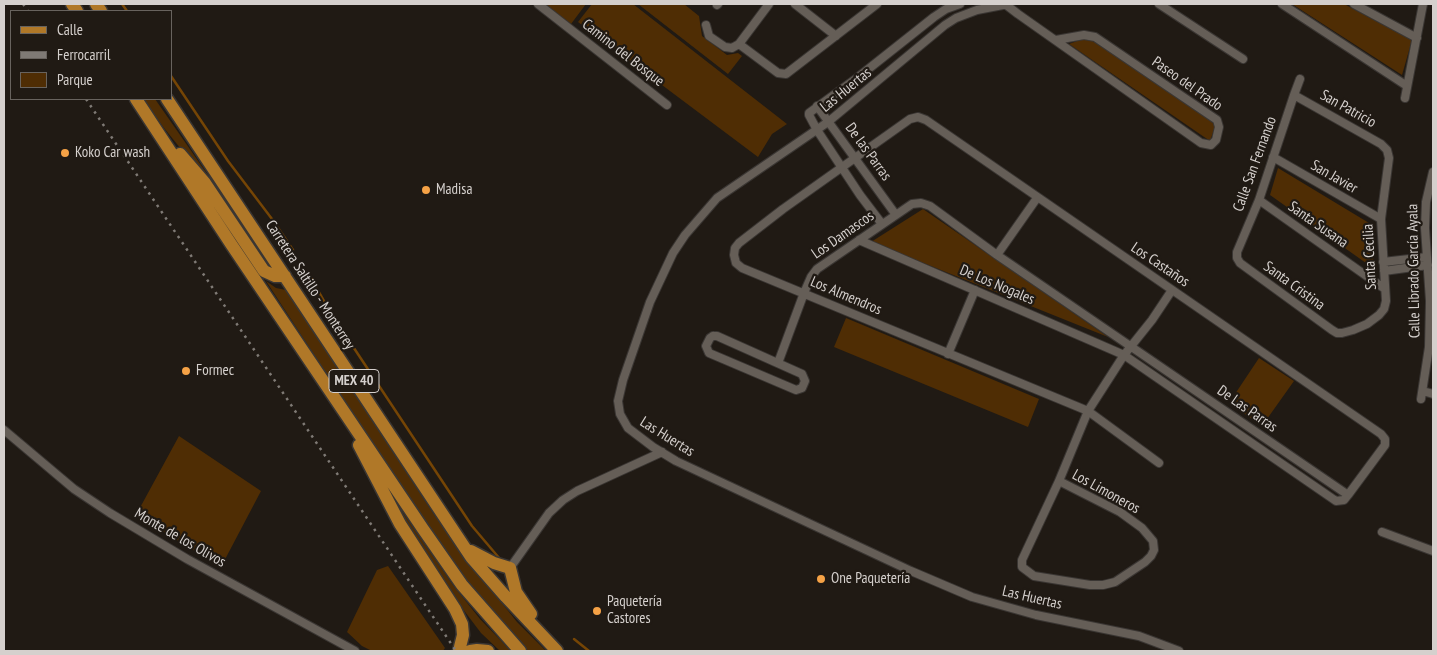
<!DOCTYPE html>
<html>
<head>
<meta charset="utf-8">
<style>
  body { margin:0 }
  #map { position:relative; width:1437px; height:655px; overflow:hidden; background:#201a14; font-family:"PT Sans Narrow",sans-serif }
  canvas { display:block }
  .frame { position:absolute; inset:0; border:5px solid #d5d0cd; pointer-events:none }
  .legend { position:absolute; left:10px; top:10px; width:162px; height:90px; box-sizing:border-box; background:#201a14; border:1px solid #68635e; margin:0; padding:6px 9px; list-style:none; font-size:15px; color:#d5d0cd }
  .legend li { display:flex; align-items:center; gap:10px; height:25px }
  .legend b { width:25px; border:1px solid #68635e }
</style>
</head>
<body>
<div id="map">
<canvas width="1437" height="655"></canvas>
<div class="frame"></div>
<ul class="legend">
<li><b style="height:6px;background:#b07828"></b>Calle</li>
<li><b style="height:6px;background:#7f7a75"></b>Ferrocarril</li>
<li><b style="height:14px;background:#4f2d04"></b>Parque</li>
</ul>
</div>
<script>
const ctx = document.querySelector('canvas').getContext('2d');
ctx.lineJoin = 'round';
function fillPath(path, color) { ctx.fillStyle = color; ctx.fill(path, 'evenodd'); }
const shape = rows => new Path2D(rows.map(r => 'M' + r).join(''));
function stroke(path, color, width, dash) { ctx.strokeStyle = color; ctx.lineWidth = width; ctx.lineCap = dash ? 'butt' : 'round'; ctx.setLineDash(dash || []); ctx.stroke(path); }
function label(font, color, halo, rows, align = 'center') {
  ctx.font = font + ' "PT Sans Narrow",sans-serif'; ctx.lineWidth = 4.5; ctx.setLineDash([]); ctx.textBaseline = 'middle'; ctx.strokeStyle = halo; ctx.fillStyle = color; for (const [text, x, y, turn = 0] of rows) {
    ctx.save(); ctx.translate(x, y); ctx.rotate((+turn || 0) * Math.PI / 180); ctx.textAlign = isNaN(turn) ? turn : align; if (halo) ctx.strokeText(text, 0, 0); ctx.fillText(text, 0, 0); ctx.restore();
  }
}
const green = shape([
  [544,4,586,4,571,24],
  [592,4,633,4,787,124,772,134,758,157,578,22],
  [638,4,684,4,699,16,702,36,727,55,738,53,742,56,728,74],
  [1292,4,1344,4,1412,40,1402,75],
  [1088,37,1216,124,1210,141,1069,44],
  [143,99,155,99,274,270,269,269,206,180,164,128],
  [1278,168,1374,226,1373,268,1270,195],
  [923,209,1108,337,871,242],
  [266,281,276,288,286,290,433,513,462,553,517,622,546,651,528,651,475,593,403,491],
  [846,318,1039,399,1028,427,834,347],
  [1259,358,1294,381,1262,426,1229,403],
  [179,436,261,491,221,567,136,515],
  [394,500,453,585,480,619,511,651,500,651,481,633,459,604,404,520],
  [388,566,445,648,443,651,372,651,362,646,347,632,377,570]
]);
const stream = shape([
  [122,4,127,11],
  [171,76,228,161,272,219,293,250],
  [311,278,332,315,472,526,500,559],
  [574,639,589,651]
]);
const minor = shape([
  [538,4,667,105],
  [795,4,836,36],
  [1005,4,1018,14,1201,143,1211,145,1216,140,1219,127,1217,120,1095,37,1084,35,1056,40],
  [1008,4,977,10,956,18,945,25,828,122,717,198,685,235,673,253,650,302,623,380,618,401,620,414,628,428,653,447,676,461,911,571,972,597,1036,615,1139,636,1179,651],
  [1159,4,1243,59],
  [1282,4,1407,86],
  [1354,4,1417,38],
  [717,5,718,4],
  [706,25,709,36,725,47,732,48,739,44,778,73,786,74,877,4],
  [739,44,769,4],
  [1294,95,1381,144,1387,150,1389,158,1381,219,1386,301,1384,309,1379,315,1367,324,1353,330,1342,333,1337,333,1332,330,1240,263,1237,258,1237,252,1259,200,1294,95,1300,79],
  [1405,98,1423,4],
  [817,106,896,215],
  [1273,157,1381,219],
  [1259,200,1385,289],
  [882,224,860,195,817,130,809,115,809,113,857,78,934,17,946,9,960,4],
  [859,240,1124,355,1336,501,1344,500,1348,495,1385,445,1385,439,1381,434,926,120,918,117,910,119,783,209,739,243,735,248,734,255,736,263,742,268,1088,411,1159,463],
  [997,255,1037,198],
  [1383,262,1427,257],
  [1384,271,1428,265],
  [713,336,717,336,802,374,805,381,802,388,796,390,709,353,706,346,710,338,713,336],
  [948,354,975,290],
  [778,363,804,293,811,277,817,269,912,204,921,203,930,206,997,255,1348,495],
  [1423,391,1433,394],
  [1421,399,1429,347,1430,301,1425,228,1426,202,1433,172],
  [4,430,74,489,110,513,187,559,355,651],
  [1059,481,1120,512,1142,528,1153,541,1154,550,1151,556,1145,562,1115,582,1103,585,1090,585,1034,576,1022,567,1022,560,1059,481,1088,411,1124,355,1152,320,1172,290],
  [1382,532,1433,551],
  [510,568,549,513,563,500,577,491,662,452]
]);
const primary = shape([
  [72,4,77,11],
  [96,4,101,11],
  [136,99,231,244,423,529,462,585,520,651],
  [167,99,471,557,506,597,557,651],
  [180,154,205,183,264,271,275,276,285,276],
  [359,445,400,524,455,609,462,624,463,635,459,651],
  [471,551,494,563,510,568,516,592,531,614],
  [470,651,477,650,488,651]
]);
const rail = shape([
  [23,4,28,11],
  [86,99,456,651]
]);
const markers = [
  [65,153,5,"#f5a246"],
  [426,190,5,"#f5a246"],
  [186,371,5,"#f5a246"],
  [821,579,5,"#f5a246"],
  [597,611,5,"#f5a246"]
];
const shields = [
  [354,381,50]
];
const shieldNames = [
  ["MEX 40",354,381]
];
const streetNames = [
  ["Camino del Bosque",623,53,38],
  ["Paseo del Prado",1187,84,35],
  ["Las Huertas",846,90,-39],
  ["San Patricio",1348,109,29],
  ["De las Parras",868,152,54],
  ["Calle San Fernando",1255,164,-70],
  ["San Javier",1334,177,30],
  ["Santa Susana",1318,225,35],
  ["Los Damascos",843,235,-35],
  ["Santa Cecilia",1370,257,-93],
  ["Los Castaños",1160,265,34],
  ["Calle Librado García Ayala",1414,271,-91],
  ["Carretera Saltillo - Monterrey",310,285,57],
  ["De Los Nogales",997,285,23],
  ["Santa Cristina",1294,286,36],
  ["Los Almendros",846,296,23],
  ["De Las Parras",1247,409,35],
  ["Las Huertas",667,437,32],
  ["Los Limoneros",1106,492,29],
  ["Monte de los Olivos",180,538,30],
  ["Las Huertas",1032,598,13]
];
const poiNames = [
  ["Koko Car wash",75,153],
  ["Madisa",436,190],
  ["Formec",196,371],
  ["One Paquetería",831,579],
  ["Paquetería",607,602],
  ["Castores",607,619]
];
fillPath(green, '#4f2d04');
stroke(stream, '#754505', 2.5);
stroke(minor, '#3a3633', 10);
stroke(primary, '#3a3633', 15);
stroke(minor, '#655e57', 8);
stroke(primary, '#b07828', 12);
stroke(rail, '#7f7a75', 2.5, [2.5, 5]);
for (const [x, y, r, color] of markers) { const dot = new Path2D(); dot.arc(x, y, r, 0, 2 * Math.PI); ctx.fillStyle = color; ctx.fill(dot); stroke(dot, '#201a14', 2); }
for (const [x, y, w] of shields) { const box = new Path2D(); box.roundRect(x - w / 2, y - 11.5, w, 23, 4); ctx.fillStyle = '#201a14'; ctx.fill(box); stroke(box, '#d5d0cd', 1); }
label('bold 14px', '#d5d0cd', null, shieldNames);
label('15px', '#d5d0cd', '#201a14', streetNames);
label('15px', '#d5d0cd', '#201a14', poiNames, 'left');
</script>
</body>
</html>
